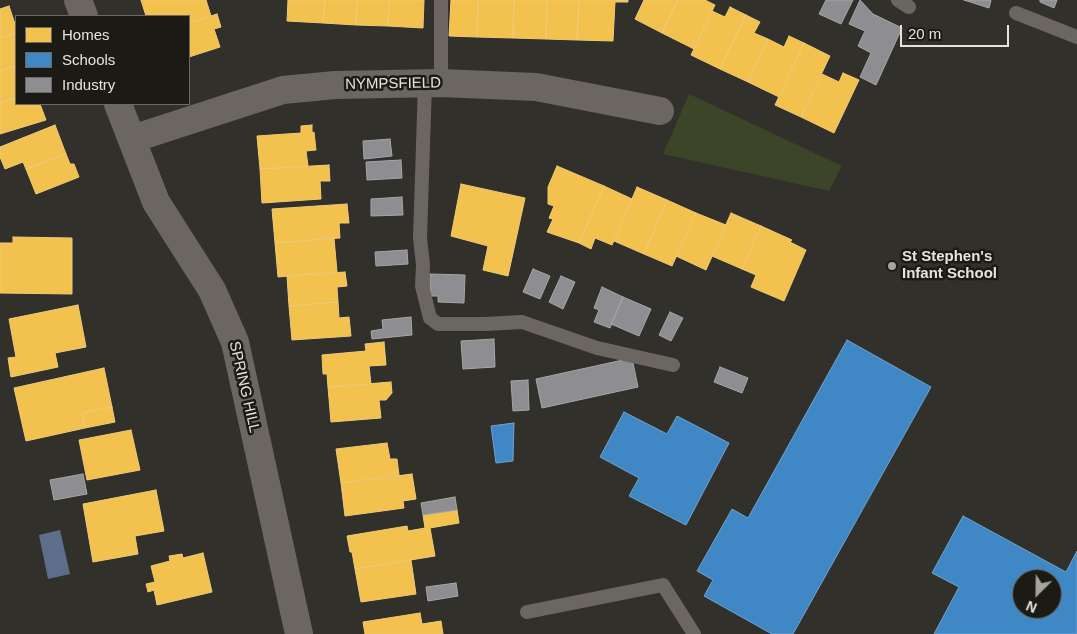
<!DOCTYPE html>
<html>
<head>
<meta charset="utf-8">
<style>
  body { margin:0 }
  #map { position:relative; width:1077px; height:634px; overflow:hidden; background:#32302a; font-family:Arial,sans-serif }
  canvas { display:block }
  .legend { position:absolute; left:15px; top:15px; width:175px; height:90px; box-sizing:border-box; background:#1b1a15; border:1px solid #6c6a65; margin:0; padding:6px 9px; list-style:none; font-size:15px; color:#e5e3dc }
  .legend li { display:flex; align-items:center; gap:10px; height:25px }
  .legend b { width:25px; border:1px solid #6c6a65 }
  .north { position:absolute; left:1012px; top:569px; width:50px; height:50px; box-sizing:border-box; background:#1b1a15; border:1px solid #6c6a65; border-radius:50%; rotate:203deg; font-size:14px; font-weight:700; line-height:20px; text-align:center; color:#e5e3dc }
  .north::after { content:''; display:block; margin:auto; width:18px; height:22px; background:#a6a49e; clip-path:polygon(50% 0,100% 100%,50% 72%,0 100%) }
  .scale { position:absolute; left:900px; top:25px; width:109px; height:22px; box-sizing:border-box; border:2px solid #e5e3dc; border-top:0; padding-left:6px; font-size:15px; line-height:18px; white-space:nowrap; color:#e5e3dc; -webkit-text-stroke:4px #1b1a15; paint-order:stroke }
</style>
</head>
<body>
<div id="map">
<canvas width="1077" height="634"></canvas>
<ul class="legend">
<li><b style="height:14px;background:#f2c14e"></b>Homes</li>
<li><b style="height:14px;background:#3f88c5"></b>Schools</li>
<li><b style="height:14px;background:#8d8d92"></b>Industry</li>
</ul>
<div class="north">N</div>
<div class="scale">20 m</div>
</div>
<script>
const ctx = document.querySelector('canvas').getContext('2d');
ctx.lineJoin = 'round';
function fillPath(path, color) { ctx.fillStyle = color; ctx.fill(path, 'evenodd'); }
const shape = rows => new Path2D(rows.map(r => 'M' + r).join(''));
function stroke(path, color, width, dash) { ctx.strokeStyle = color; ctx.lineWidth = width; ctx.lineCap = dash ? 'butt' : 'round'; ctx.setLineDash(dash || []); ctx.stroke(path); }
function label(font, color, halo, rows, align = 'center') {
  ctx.font = font + ' Arial,sans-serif'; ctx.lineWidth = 5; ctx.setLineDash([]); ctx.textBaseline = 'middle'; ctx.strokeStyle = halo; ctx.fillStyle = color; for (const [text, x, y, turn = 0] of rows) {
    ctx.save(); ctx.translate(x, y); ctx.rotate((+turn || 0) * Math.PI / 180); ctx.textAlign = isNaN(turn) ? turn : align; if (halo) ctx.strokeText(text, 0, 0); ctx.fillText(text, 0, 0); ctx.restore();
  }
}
const green = shape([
  [689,94,842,166,829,191,663,154]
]);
const water = shape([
  [60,530,70,574,48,579,39,535]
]);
const homes = shape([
  [141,0,206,0,211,16,189,23,189,16,146,16,141,0],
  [288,0,325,0,323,23,287,21,288,0],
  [325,0,357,0,356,25,323,23,325,0],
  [357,0,389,0,388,26,356,25,357,0],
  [389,0,424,0,423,28,388,26,389,0],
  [451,0,478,0,477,37,449,36,451,0],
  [478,0,514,0,513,38,477,37,478,0],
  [514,0,547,0,546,39,513,38,514,0],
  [547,0,579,0,577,40,546,39,547,0],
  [579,0,628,0,628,2,615,2,613,41,577,40,579,0],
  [644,0,678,0,662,33,635,19,644,0],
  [678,0,705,0,715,5,694,49,662,33,678,0],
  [9,6,16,27,16,33,0,38,0,9,9,6],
  [730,7,746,15,720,69,691,55,712,11,725,17,730,7],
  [217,14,221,27,214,29,220,47,189,57,189,23,217,14],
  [746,15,760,22,754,33,768,39,748,82,720,69,746,15],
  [16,33,16,66,0,71,0,38,16,33],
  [789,36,804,43,779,97,748,82,768,39,784,47,789,36],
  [804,43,830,56,801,117,775,105,804,43],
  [16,66,16,98,0,103,0,71,16,66],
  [843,73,859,80,834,133,801,117,822,74,839,82,843,73],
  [16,98,16,104,40,104,46,120,0,134,0,103,16,98],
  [55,125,66,154,26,169,23,162,5,169,0,157,0,147,55,125],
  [312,125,312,133,314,132,316,150,306,151,308,166,260,169,257,136,301,133,301,126,312,125],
  [66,154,70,164,74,164,79,177,36,194,26,169,66,154],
  [329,165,330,181,320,181,321,199,262,203,260,169,329,165],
  [557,166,604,186,579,243,547,232,553,219,549,218,554,206,548,204,548,187,557,166],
  [461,184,525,198,508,276,483,270,488,246,451,236,461,184],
  [604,186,632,199,612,245,595,238,591,249,579,243,604,186],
  [637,187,667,200,644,254,614,241,637,187],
  [667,200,696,213,672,266,644,254,667,200],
  [347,204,349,223,339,223,340,238,275,243,272,209,347,204],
  [696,213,726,225,706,270,676,256,696,213],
  [731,213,761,226,742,269,712,256,731,213],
  [761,226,792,240,790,242,806,250,784,301,751,287,756,275,742,269,761,226],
  [13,237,72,238,72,294,0,293,0,243,13,243,13,237],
  [334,238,337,272,278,277,275,243,334,238],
  [345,272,347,286,337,287,338,302,289,306,287,276,345,272],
  [338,302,339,318,349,317,351,336,292,340,289,306,338,302],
  [78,305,86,347,55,353,58,367,11,377,8,358,16,357,9,319,78,305],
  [384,342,386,365,369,366,371,384,328,387,327,374,323,374,322,355,366,351,365,344,384,342],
  [104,368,112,407,82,413,85,428,26,441,14,388,104,368],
  [391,382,392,393,386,400,379,400,381,418,331,422,328,387,391,382],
  [112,407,115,422,85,428,82,413,112,407],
  [131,430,140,470,87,480,79,440,131,430],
  [387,443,390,459,397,459,399,475,341,483,336,449,387,443],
  [412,474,416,499,403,501,404,508,345,516,341,483,412,474],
  [156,490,164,531,135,536,138,554,93,562,83,504,156,490],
  [457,510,459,523,430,528,435,556,355,569,352,552,350,552,347,536,407,526,408,531,425,528,423,515,457,510],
  [203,553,212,592,157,605,154,590,148,592,146,584,155,582,151,566,170,561,169,556,182,554,183,558,203,553],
  [411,560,416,594,361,602,355,569,411,560],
  [420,613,422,624,441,621,443,634,365,634,363,622,420,613]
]);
const schools = shape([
  [847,340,931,387,793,634,772,634,704,596,713,580,697,571,732,509,748,518,847,340],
  [624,412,667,434,677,416,729,443,686,525,629,496,639,478,600,457,624,412],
  [514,423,513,461,496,463,491,426,514,423],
  [963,516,1066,572,1077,551,1077,634,934,634,959,587,932,573,963,516],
  [1022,579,1052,579,1052,609,1022,609,1022,579]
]);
const industry = shape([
  [826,0,853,0,841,24,819,14,826,0],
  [860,0,873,14,902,28,876,85,860,77,871,53,858,46,865,31,849,24,860,0],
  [964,0,991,0,989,8,964,0],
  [1040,0,1057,0,1054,8,1040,2,1040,0],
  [390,139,392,156,364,159,363,141,390,139],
  [401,160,402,178,367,180,366,162,401,160],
  [402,197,403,215,371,216,371,199,402,197],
  [407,250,408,264,376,266,375,252,407,250],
  [533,269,550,276,540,299,523,292,533,269],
  [430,274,465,275,464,303,438,302,438,296,430,296,430,274],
  [561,276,575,282,563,309,549,302,561,276],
  [602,287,623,297,610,328,594,322,599,310,594,308,602,287],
  [623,297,651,309,639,336,611,324,623,297],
  [670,312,683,318,671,341,659,335,670,312],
  [411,317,412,335,372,339,371,331,383,329,382,320,411,317],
  [494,339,495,367,463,369,461,341,494,339],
  [632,358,638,387,542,408,536,379,632,358],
  [720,367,748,378,742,393,714,382,720,367],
  [528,380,529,410,513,411,511,381,528,380],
  [83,474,87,494,54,500,50,480,83,474],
  [455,497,457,510,423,515,421,503,455,497],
  [456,583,458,596,428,601,426,587,456,583]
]);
const service = shape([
  [441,0,441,83],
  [898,0,909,7],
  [1016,13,1077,37],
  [425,83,420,238,423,265,422,286,430,318,438,324,485,324,522,322,597,348,673,365],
  [527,612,663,585,694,634]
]);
const minor = shape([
  [78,0,84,16],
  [118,104,156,202,212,290,235,342,299,634],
  [132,139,283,90,335,85,441,83,536,87,660,111]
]);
const markers = [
  [892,266,5,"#a6a49e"]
];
const streetNames = [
  ["NYMPSFIELD",393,84,-1],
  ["SPRING HILL",244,387,77]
];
const poiNames = [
  ["St Stephen's",902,257],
  ["Infant School",902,274]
];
fillPath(green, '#3c4528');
fillPath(water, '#5d6e8a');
fillPath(homes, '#f2c14e');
stroke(homes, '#eecb79', 1);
fillPath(schools, '#3f88c5');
stroke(schools, '#71a3cc', 1);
fillPath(industry, '#8d8d92');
stroke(industry, '#a7a7a8', 1);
stroke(service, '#6b6662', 14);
stroke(minor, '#6b6662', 28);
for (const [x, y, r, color] of markers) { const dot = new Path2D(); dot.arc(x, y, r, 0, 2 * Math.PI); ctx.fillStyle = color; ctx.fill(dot); stroke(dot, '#1b1a15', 2); }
label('15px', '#e5e3dc', '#1b1a15', streetNames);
label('bold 15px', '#e5e3dc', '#1b1a15', poiNames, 'left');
</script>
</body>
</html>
